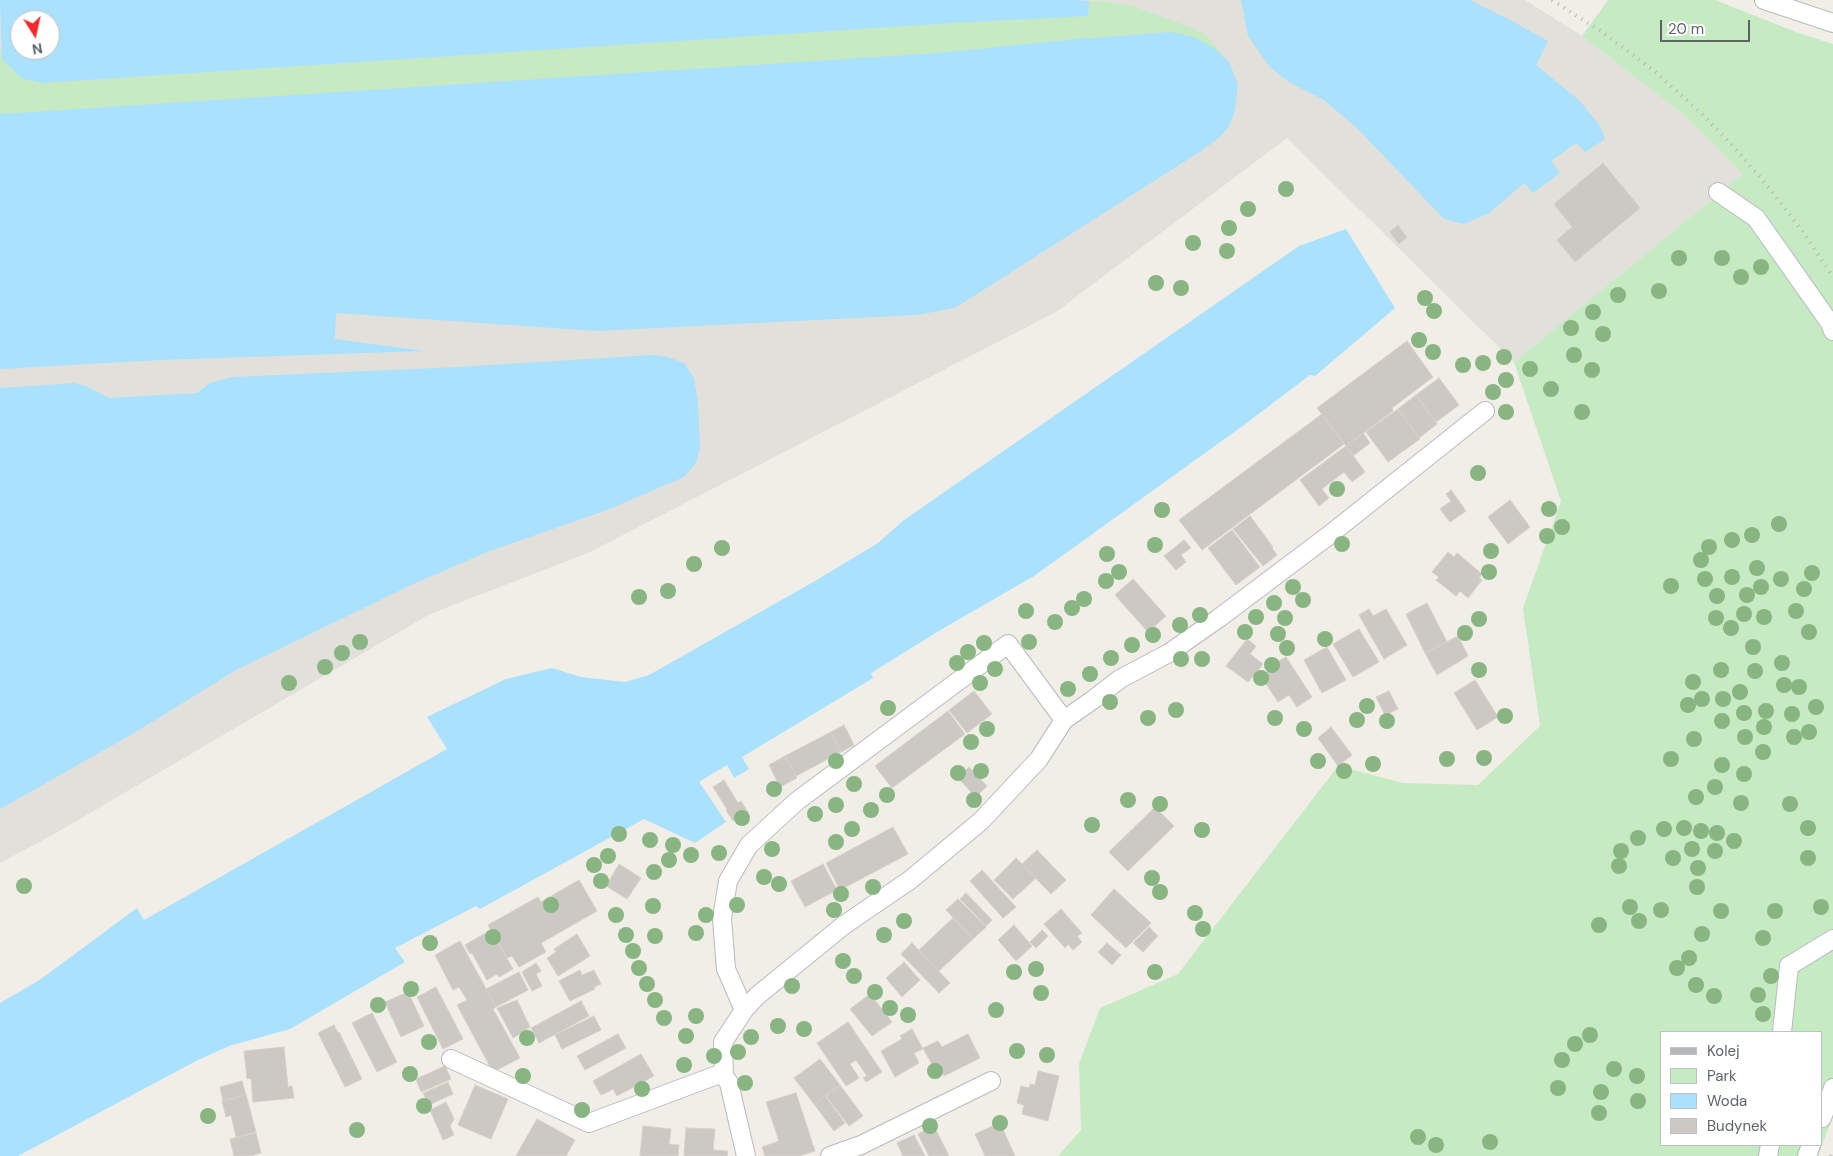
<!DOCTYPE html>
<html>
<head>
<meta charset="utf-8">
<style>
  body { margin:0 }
  #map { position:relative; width:1833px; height:1156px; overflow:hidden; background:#f1eee7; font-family:"DM Sans",sans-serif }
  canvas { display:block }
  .legend { position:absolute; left:1660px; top:1031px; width:162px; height:115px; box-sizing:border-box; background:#fff; border:1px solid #bfc1c3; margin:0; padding:6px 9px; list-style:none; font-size:15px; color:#5e6468 }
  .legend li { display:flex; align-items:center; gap:10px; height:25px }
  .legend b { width:25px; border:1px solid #bfc1c3 }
  .north { position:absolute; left:10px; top:10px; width:50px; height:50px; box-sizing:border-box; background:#fff; border:1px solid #bfc1c3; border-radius:50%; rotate:170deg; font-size:14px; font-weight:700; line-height:20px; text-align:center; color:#5e6468 }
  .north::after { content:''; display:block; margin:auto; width:18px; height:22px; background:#f5292b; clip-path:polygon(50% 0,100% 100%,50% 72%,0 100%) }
  .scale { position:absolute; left:1660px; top:20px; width:90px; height:22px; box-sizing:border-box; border:2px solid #5e6468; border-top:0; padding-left:6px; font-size:15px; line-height:18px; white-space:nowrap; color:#5e6468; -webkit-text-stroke:4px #fff; paint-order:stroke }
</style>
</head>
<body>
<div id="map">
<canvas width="1833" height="1156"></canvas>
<ul class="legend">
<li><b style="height:6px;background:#b6b7b8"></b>Kolej</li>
<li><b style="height:14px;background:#c6eac2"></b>Park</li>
<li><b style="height:14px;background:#a9e1ff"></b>Woda</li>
<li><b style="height:14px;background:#ccc9c4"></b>Budynek</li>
</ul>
<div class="north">N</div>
<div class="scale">20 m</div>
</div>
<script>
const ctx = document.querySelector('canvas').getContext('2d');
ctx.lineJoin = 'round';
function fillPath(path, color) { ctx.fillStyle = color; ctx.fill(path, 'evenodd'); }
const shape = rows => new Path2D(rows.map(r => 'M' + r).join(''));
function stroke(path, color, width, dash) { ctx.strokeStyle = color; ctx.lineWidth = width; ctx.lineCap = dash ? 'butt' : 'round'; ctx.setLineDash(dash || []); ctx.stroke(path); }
const industrial = shape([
  [0,0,1525,0,1582,36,1683,114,1743,174,1514,362,1287,138,1056,312,588,553,430,614,49,837,0,863],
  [20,20,50,20,50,50,20,50]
]);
const green = shape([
  [1608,0,1715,0,1796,32,1833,44,1833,1116,1818,1156,1058,1156,1081,1130,1079,1064,1100,1008,1178,974,1338,766,1403,783,1478,785,1540,726,1523,608,1561,501,1514,362,1743,174,1683,114,1582,36],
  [1662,1032,1822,1032,1822,1145,1662,1145],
  [1089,1,1102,1,1132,6,1193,28,1207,36,1229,62,1214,48,1171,32,1077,39,937,53,0,114,0,45,2,59,41,83,952,23,1088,16]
]);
const water = shape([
  [0,0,1075,0,1089,1,1088,16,952,23,41,83,21,78,2,59],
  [20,20,50,20,50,50,20,50],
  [1241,0,1470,0,1512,21,1548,41,1536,65,1580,101,1600,126,1605,139,1585,152,1576,143,1551,161,1560,173,1533,193,1524,183,1489,213,1464,224,1454,222,1443,218,1359,130,1324,100,1289,82,1270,67,1248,36],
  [1171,32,1194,37,1214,48,1229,62,1238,84,1235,110,1229,126,1221,136,1201,151,955,308,916,315,597,331,336,313,335,339,424,351,161,360,0,369,0,114,937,53,1077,39],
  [1346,229,1395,308,1315,376,1310,375,1244,425,1034,576,942,629,871,673,873,678,742,757,749,769,734,778,727,765,699,782,726,822,695,843,644,819,480,909,476,906,395,948,405,962,290,1029,229,1046,196,1061,18,1156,0,1156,0,1003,41,979,137,908,144,920,447,749,427,717,506,679,552,668,581,677,625,682,649,675,815,581,878,543,904,520,1299,246],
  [652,355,668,357,684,363,694,378,698,403,700,448,696,463,684,477,607,510,487,552,411,585,236,670,134,733,0,809,0,388,74,383,86,386,109,398,197,393,210,383,232,377,459,367]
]);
const building = shape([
  [1603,163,1640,208,1575,262,1557,240,1572,227,1554,204,1603,163],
  [1398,225,1407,237,1399,244,1390,232,1398,225],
  [1407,341,1433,377,1392,408,1393,411,1346,446,1317,408,1407,341],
  [1439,378,1459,405,1436,422,1416,395,1439,378],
  [1416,395,1437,424,1419,438,1398,409,1416,395],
  [1398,409,1420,439,1388,462,1366,432,1398,409],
  [1322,414,1344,444,1202,550,1179,520,1322,414],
  [1363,433,1370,443,1353,456,1346,446,1363,433],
  [1346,446,1365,472,1352,482,1344,472,1322,489,1329,498,1319,506,1300,480,1346,446],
  [1451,490,1466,511,1450,522,1440,509,1451,501,1446,494,1451,490],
  [1510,500,1530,527,1508,544,1488,517,1510,500],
  [1250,516,1273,547,1272,548,1277,555,1263,566,1233,529,1250,516],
  [1232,530,1260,567,1236,585,1208,548,1232,530],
  [1184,540,1191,548,1181,555,1186,562,1176,570,1164,556,1184,540],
  [1448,552,1454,557,1457,553,1482,574,1479,578,1482,580,1468,598,1460,591,1456,596,1436,580,1439,577,1432,572,1448,552],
  [1133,579,1166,616,1148,632,1115,595,1133,579],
  [1427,603,1447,642,1425,653,1406,614,1427,603],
  [1369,609,1373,616,1386,609,1407,645,1384,659,1359,615,1369,609],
  [1359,629,1379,662,1353,677,1333,644,1359,629],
  [1458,636,1468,656,1437,675,1425,653,1458,636],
  [1247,639,1256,646,1250,654,1263,664,1248,682,1226,666,1247,639],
  [1327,647,1346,680,1322,693,1304,660,1327,647],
  [1286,657,1312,697,1297,707,1289,695,1278,702,1261,676,1275,667,1277,662,1286,657],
  [1475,680,1498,717,1477,730,1454,693,1475,680],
  [974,691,992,714,967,733,949,710,974,691],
  [1389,691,1398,709,1385,715,1376,697,1389,691],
  [948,711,965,734,892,788,875,766,948,711],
  [844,725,854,745,841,752,831,732,844,725],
  [1331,727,1352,755,1338,766,1318,738,1331,727],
  [831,732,841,752,796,776,785,756,831,732],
  [785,756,797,778,780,787,769,765,785,756],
  [969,767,987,786,976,797,958,778,969,767],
  [724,780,738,803,741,801,748,812,733,821,726,810,727,809,713,787,724,780],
  [1155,807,1174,826,1128,871,1109,852,1155,807],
  [893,827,908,854,840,890,826,863,893,827],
  [1037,850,1066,880,1051,894,1022,864,1037,850],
  [1016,858,1036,878,1013,899,994,880,1016,858],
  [619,864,641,878,627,899,606,886,619,864],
  [823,864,837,890,805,907,791,881,823,864],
  [982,870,1016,907,1003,918,970,881,982,870],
  [579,880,597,911,541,943,546,952,519,967,512,956,507,958,488,925,538,897,541,902,579,880],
  [1114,889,1151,923,1126,948,1091,915,1114,889],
  [966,893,992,920,986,926,960,899,966,893],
  [958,899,986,927,973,939,946,910,958,899],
  [1061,909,1082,933,1077,936,1082,942,1073,950,1068,944,1065,948,1044,924,1061,909],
  [953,918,973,939,939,971,919,950,953,918],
  [1014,925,1032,946,1016,961,998,940,1014,925],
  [1149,927,1158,936,1143,952,1133,943,1149,927],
  [491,930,513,969,499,977,497,974,487,980,472,953,470,954,465,945,491,930],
  [1042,930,1048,936,1036,948,1030,942,1042,930],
  [577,934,590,956,558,976,547,958,556,952,554,949,577,934],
  [460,941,496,1007,493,1009,520,1058,493,1072,457,1005,467,1000,459,987,453,990,435,955,460,941],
  [912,943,950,983,939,993,901,954,912,943],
  [1107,943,1121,955,1112,965,1098,952,1107,943],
  [904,962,920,980,902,997,886,978,904,962],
  [536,963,541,971,536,974,542,986,532,991,522,972,536,963],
  [580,970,582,975,594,970,601,984,594,987,595,989,570,1001,559,981,580,970],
  [519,972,528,990,496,1007,486,989,519,972],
  [436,987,463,1039,443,1049,417,997,436,987],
  [408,992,424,1026,401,1037,385,1002,408,992],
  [870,994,892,1022,872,1036,850,1009,870,994],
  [517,1000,530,1027,513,1038,497,1008,517,1000],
  [581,1001,589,1016,539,1043,531,1028,581,1001],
  [372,1013,397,1062,377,1072,352,1023,372,1013],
  [594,1016,601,1030,562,1049,555,1035,594,1016],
  [848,1022,882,1072,866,1082,863,1078,867,1076,856,1060,850,1064,859,1078,846,1086,817,1043,848,1022],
  [334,1025,338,1033,339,1032,362,1079,345,1087,318,1033,334,1025],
  [912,1029,923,1049,914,1053,919,1063,895,1077,881,1051,902,1039,900,1036,912,1029],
  [618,1034,626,1048,585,1070,577,1056,618,1034],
  [968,1034,980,1058,944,1076,939,1066,934,1068,923,1048,938,1041,942,1047,968,1034],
  [284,1047,288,1087,292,1086,294,1098,253,1102,251,1078,247,1079,244,1051,284,1047],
  [641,1054,654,1076,617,1096,613,1089,601,1095,593,1081,641,1054],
  [820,1059,840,1085,814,1104,794,1078,820,1059],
  [445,1066,451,1079,421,1092,416,1079,445,1066],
  [1038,1071,1059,1076,1048,1121,1022,1114,1024,1105,1017,1103,1021,1086,1029,1088,1030,1084,1035,1085,1038,1071],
  [242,1081,246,1095,223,1101,220,1087,242,1081],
  [448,1082,453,1094,429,1105,423,1093,448,1082],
  [475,1085,508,1099,491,1139,458,1125,475,1085],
  [840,1085,863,1116,849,1126,826,1096,840,1085],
  [796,1093,815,1151,799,1156,765,1156,762,1147,779,1141,766,1102,796,1093],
  [246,1095,256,1132,236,1137,231,1115,226,1117,222,1101,246,1095],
  [825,1096,845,1123,834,1131,814,1104,825,1096],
  [446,1102,454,1119,450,1126,454,1135,443,1140,430,1110,446,1102],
  [537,1119,575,1140,566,1156,516,1156,537,1119],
  [997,1124,998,1127,1001,1125,1015,1156,985,1156,975,1134,997,1124],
  [643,1126,671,1129,669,1144,679,1145,678,1156,640,1156,643,1126],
  [934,1126,949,1156,929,1156,918,1134,934,1126],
  [686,1128,715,1129,713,1150,728,1151,727,1156,684,1156,686,1128],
  [256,1133,261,1153,250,1156,234,1156,230,1139,256,1133],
  [914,1135,925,1156,903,1156,897,1143,914,1135]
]);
const service = shape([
  [1764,0,1833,23],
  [1718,192,1756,218,1830,323,1833,331],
  [744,1010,757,996,844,925,910,880,981,821,1039,759,1064,720,1094,699,1120,679,1169,653,1219,618,1328,536,1485,411],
  [1782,1032,1789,966,1833,939],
  [451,1059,589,1123,717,1075,724,1076,729,1083,746,1156],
  [724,1076,723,1042,744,1010,726,969,722,918,728,881,749,845,797,801,1008,644,1064,720],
  [1822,1118,1833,1088],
  [830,1156,861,1145,991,1081],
  [1768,1156,1770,1145],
  [1807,1156,1811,1145]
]);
const rail = shape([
  [1552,0,1602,32,1653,70,1702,114,1730,143,1770,189,1803,232,1833,277],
  [1831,1156,1833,1151]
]);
const trees = [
  [1286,189],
  [1248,209],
  [1229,228],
  [1193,243],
  [1227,251],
  [1679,258],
  [1722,258],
  [1761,267],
  [1741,277],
  [1156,283],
  [1181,288],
  [1659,291],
  [1618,295],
  [1425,298],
  [1434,311],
  [1593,312],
  [1571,328],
  [1603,334],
  [1419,340],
  [1433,352],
  [1574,355],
  [1504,357],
  [1483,363],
  [1463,365],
  [1530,369],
  [1592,370],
  [1506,380],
  [1551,389],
  [1493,392],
  [1506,412],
  [1582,412],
  [1478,473],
  [1337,489],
  [1549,509],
  [1162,510],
  [1779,524],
  [1562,527],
  [1752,535],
  [1547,536],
  [1732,540],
  [1342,544],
  [1155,545],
  [1709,547],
  [722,548],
  [1491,551],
  [1107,554],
  [1701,560],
  [694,564],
  [1757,568],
  [1119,572],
  [1489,572],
  [1812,573],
  [1732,577],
  [1705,579],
  [1781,579],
  [1106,581],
  [1671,586],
  [1293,587],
  [1761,587],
  [1804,589],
  [668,591],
  [1747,595],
  [1717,596],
  [639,597],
  [1084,599],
  [1303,600],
  [1274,603],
  [1072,608],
  [1026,611],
  [1796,611],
  [1744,614],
  [1200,615],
  [1256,617],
  [1764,617],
  [1285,618],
  [1716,618],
  [1479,619],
  [1055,622],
  [1180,625],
  [1731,628],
  [1245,632],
  [1809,632],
  [1465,633],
  [1278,634],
  [1153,635],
  [1325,639],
  [360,642],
  [1029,642],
  [984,643],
  [1132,645],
  [1753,647],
  [1287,648],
  [968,652],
  [342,653],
  [1111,658],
  [1181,659],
  [1202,659],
  [957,663],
  [1782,663],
  [1272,665],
  [325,667],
  [995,669],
  [1479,670],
  [1721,670],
  [1755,671],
  [1090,674],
  [1261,678],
  [1693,682],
  [289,683],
  [980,683],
  [1784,685],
  [1799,687],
  [1068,689],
  [1740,692],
  [1702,699],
  [1723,699],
  [1110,702],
  [1688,705],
  [1367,706],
  [1816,707],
  [888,708],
  [1176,710],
  [1766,711],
  [1744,713],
  [1792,714],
  [1505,716],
  [1148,718],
  [1275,718],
  [1357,720],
  [1387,721],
  [1722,721],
  [1764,727],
  [987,729],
  [1304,729],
  [1809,732],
  [1745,737],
  [1794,737],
  [1694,739],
  [971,742],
  [1763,752],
  [1484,758],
  [1447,759],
  [1671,759],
  [836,761],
  [1318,761],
  [1373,764],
  [1722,765],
  [981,771],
  [1344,771],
  [958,773],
  [1744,774],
  [854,784],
  [1715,787],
  [774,789],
  [887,795],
  [1696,797],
  [974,800],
  [1128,800],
  [1741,803],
  [1160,804],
  [1790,804],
  [836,805],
  [871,810],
  [815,814],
  [742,818],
  [1092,825],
  [1684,828],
  [1808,828],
  [852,829],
  [1664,829],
  [1202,830],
  [1701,831],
  [1717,833],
  [619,834],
  [1638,838],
  [650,840],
  [1734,841],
  [836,842],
  [673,845],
  [772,849],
  [1692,849],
  [1621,851],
  [1715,851],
  [719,853],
  [691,855],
  [608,856],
  [1673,858],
  [1808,858],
  [669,860],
  [594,865],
  [1619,866],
  [1698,868],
  [654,872],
  [764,877],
  [1152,878],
  [601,881],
  [779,884],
  [24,886],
  [873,887],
  [1697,887],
  [1160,892],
  [841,894],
  [551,905],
  [737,905],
  [653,906],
  [1630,907],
  [1821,907],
  [834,910],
  [1661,910],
  [1721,911],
  [1775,911],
  [1195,913],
  [616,915],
  [706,915],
  [904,921],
  [1639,921],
  [1599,925],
  [1203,929],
  [696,933],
  [1702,934],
  [626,935],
  [884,935],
  [655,936],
  [493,937],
  [1763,938],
  [430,943],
  [633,951],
  [1689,958],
  [843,961],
  [639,968],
  [1677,968],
  [1036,969],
  [1014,972],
  [1155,972],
  [854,976],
  [1771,976],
  [647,984],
  [1696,985],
  [792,986],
  [411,989],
  [875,992],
  [1041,993],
  [1758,995],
  [1714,996],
  [655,1000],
  [378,1005],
  [890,1008],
  [996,1010],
  [1763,1014],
  [908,1015],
  [696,1016],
  [664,1018],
  [778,1026],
  [804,1029],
  [1590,1035],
  [686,1036],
  [751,1037],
  [527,1038],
  [429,1042],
  [1575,1044],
  [1017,1051],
  [738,1052],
  [1047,1055],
  [714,1056],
  [1562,1060],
  [684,1065],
  [1614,1069],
  [935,1071],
  [410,1074],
  [523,1076],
  [1637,1076],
  [745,1083],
  [1558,1088],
  [642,1089],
  [1601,1092],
  [1638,1101],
  [424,1106],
  [582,1110],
  [1599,1113],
  [208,1116],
  [1000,1123],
  [930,1126],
  [357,1130],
  [1418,1137],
  [1490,1142],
  [1436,1145]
];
fillPath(industrial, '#e2e0db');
fillPath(green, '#c6eac2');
fillPath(water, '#a9e1ff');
fillPath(building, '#ccc9c4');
stroke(building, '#d7d0c5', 1);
stroke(service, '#b7babe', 20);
stroke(service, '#fff', 18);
stroke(rail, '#b6b7b8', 4, [1, 6]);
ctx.fillStyle = '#88b582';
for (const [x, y] of trees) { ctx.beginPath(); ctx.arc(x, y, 8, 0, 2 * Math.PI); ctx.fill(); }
</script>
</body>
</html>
